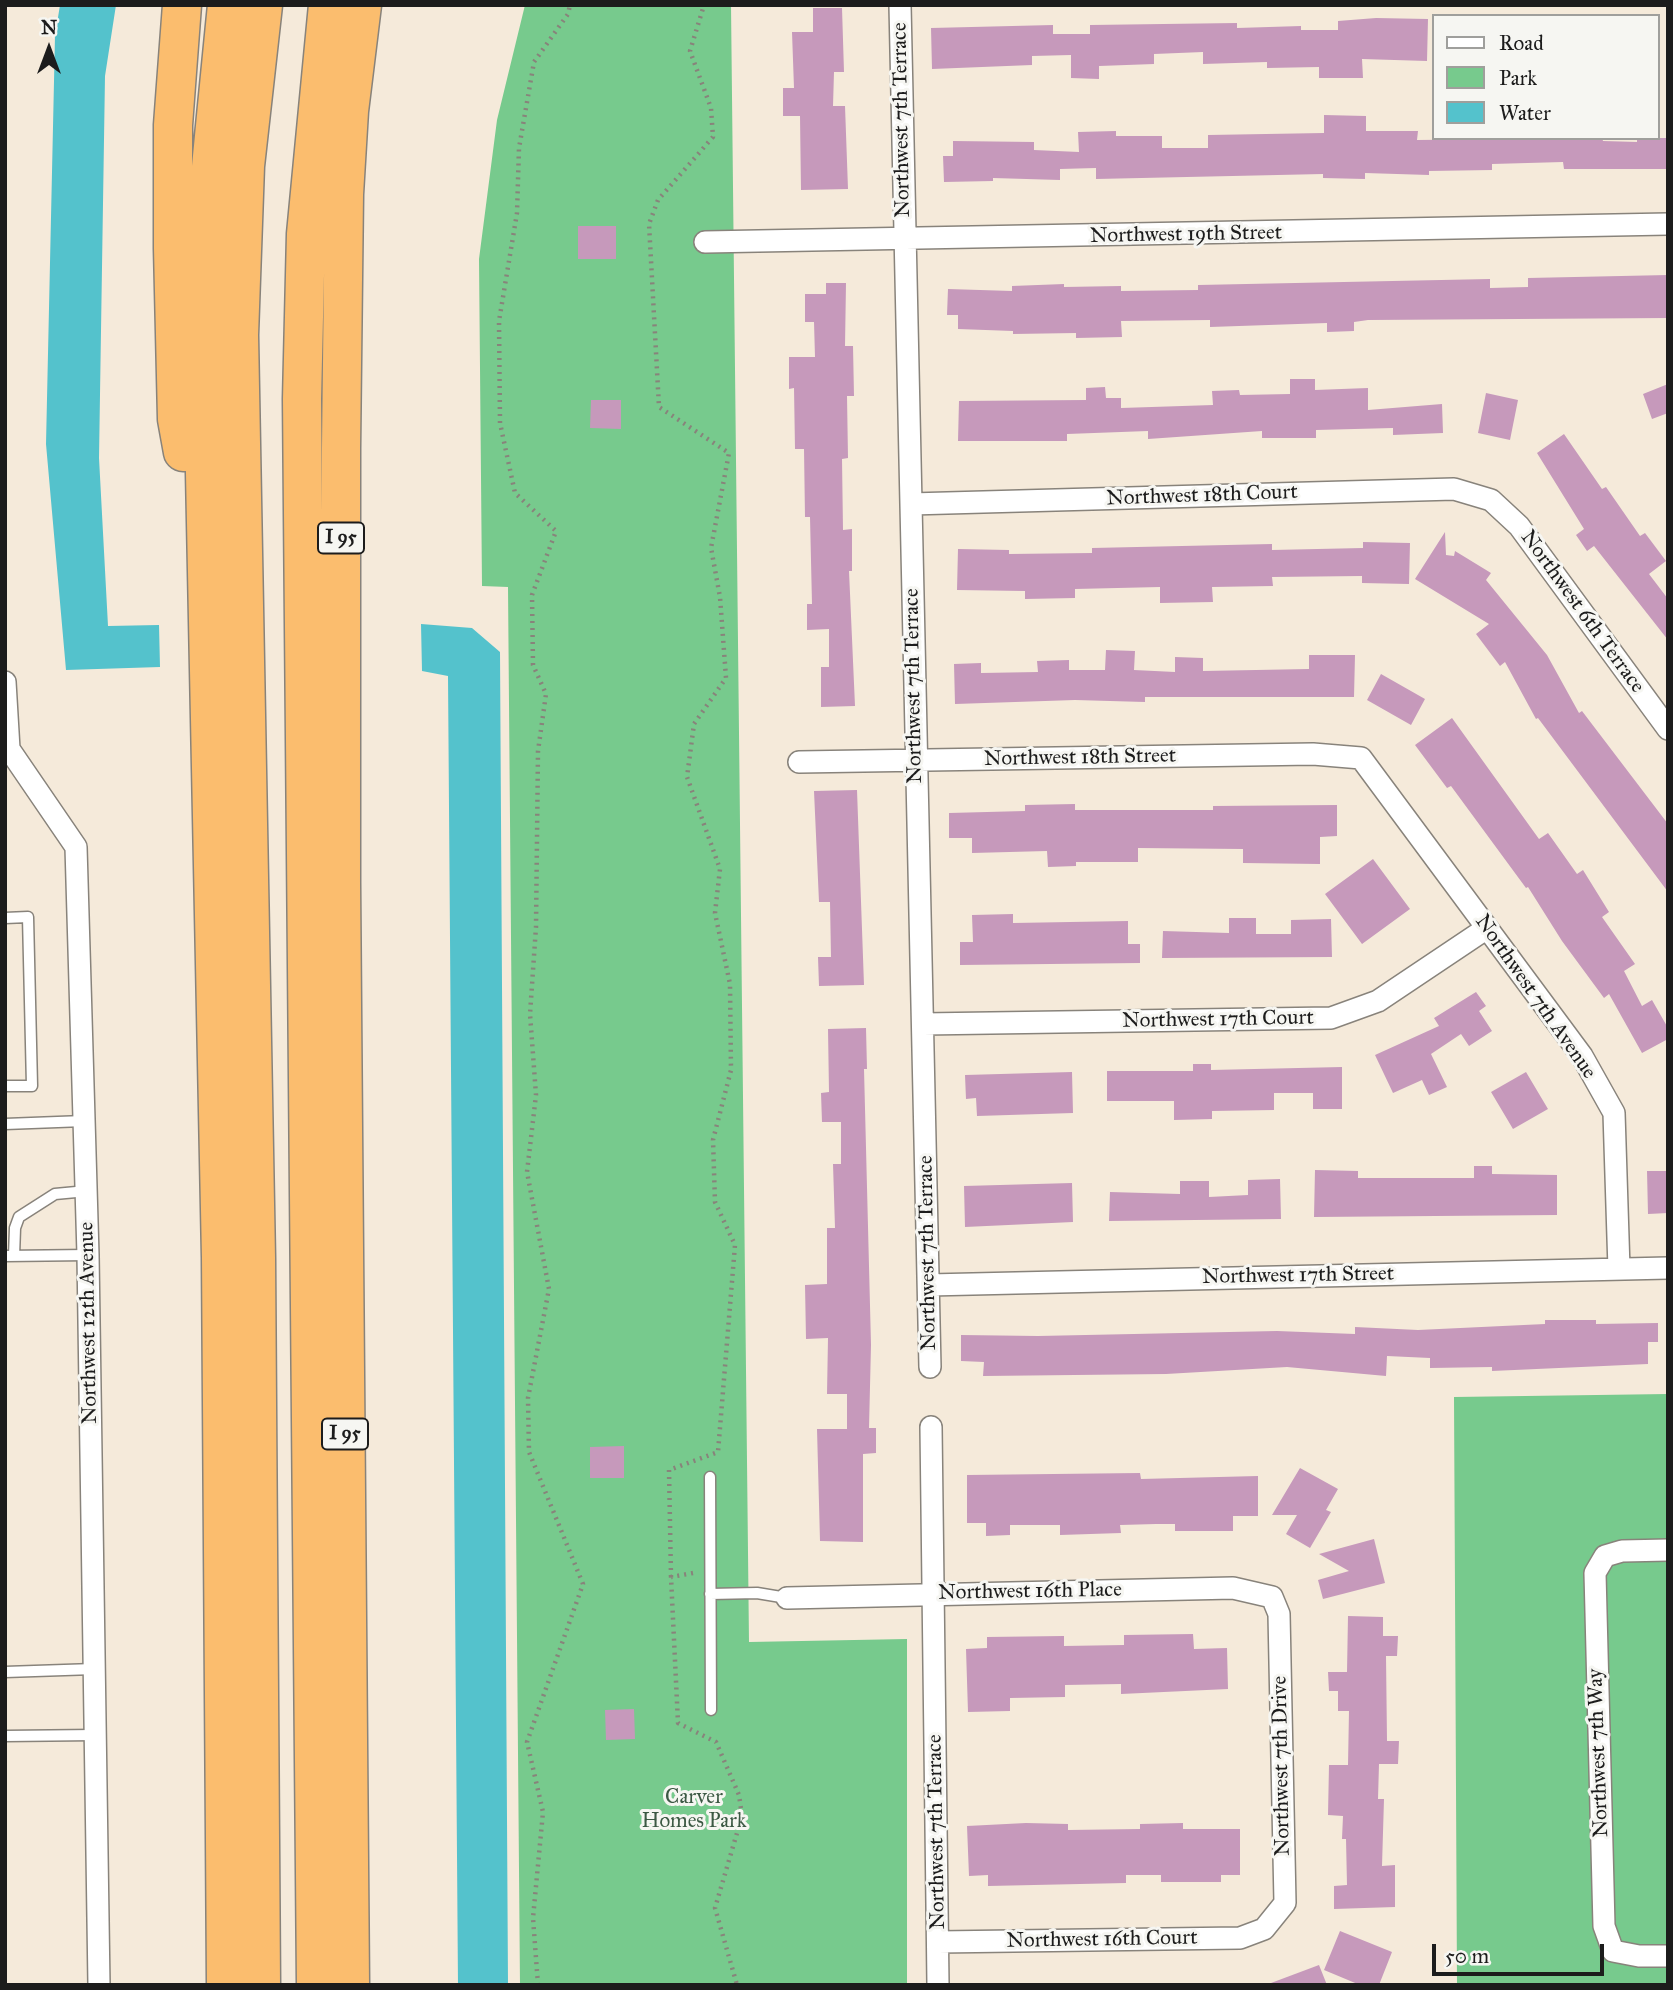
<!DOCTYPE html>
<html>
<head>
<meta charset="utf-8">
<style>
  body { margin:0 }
  #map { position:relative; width:1673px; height:1990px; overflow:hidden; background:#f5eada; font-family:"IM FELL Great Primer",serif }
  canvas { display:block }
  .frame { position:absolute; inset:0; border:7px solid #1c1c1c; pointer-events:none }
  .legend { position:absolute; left:1432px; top:14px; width:228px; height:126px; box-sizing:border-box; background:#f6f6f2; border:2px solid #9f9f9c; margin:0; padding:9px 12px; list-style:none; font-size:21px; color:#1c1c1c }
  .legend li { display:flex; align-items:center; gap:14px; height:35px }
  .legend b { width:35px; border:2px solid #9f9f9c }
  .north { position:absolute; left:14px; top:14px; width:70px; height:70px; -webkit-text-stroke:5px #f6f6f2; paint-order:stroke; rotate:0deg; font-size:19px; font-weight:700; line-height:28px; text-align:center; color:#1c1c1c }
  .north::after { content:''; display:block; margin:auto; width:24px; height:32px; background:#1c1c1c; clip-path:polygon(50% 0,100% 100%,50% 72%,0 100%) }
  .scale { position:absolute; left:1432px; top:1944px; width:172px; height:32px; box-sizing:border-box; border:4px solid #1c1c1c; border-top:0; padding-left:9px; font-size:21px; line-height:24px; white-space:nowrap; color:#1c1c1c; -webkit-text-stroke:5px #f6f6f2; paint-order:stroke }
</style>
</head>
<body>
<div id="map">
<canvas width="1673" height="1990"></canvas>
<div class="frame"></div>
<ul class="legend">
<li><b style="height:9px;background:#fff"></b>Road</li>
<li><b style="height:19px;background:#77ca8d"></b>Park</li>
<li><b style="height:19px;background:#54c2cc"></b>Water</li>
</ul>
<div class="north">N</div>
<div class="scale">50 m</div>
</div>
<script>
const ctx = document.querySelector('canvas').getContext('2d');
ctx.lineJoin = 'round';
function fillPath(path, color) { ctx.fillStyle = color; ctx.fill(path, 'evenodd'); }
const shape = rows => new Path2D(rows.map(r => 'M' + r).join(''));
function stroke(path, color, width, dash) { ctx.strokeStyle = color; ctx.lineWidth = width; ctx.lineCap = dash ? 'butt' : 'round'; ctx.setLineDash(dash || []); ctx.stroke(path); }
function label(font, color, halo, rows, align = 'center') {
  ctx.font = font + ' "IM FELL Great Primer",serif'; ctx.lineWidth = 6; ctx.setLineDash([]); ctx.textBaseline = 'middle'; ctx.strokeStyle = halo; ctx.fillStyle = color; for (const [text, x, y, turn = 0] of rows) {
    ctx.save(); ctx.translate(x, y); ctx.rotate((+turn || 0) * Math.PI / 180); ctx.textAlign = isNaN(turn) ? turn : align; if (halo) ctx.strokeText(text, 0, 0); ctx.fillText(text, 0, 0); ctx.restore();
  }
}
const green = shape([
  [525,5,731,5,749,1642,907,1639,907,1985,520,1985,508,587,482,586,479,259,497,120],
  [1668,1394,1668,1985,1457,1985,1454,1397]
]);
const water = shape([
  [60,5,116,5,105,76,99,458,108,626,159,625,160,667,66,670,46,444,55,36],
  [421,624,472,628,500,652,508,1985,458,1985,448,676,422,671]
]);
const building = shape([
  [813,8,842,8,844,72,834,72,833,106,845,106,848,189,801,190,800,116,783,116,783,88,794,88,792,32,813,32],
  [1376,18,1428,19,1427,61,1362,59,1363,78,1319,78,1319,67,1267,68,1267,62,1203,64,1203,52,1154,54,1154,64,1099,66,1099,79,1071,78,1071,55,1032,56,1032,65,932,69,931,28,1053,25,1053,34,1090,34,1090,25,1237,23,1237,28,1301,26,1301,30,1338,30,1338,21],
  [1324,115,1366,116,1366,131,1418,131,1417,140,1602,138,1603,141,1637,142,1637,138,1667,138,1668,169,1564,169,1563,162,1492,164,1492,170,1429,171,1429,175,1365,173,1365,179,1323,178,1323,174,1096,179,1096,168,1060,169,1060,180,993,178,993,181,944,182,943,156,953,156,953,141,1034,142,1034,150,1079,152,1078,132,1116,131,1116,136,1162,136,1162,148,1208,148,1208,135,1324,133],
  [578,226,616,226,616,259,578,259],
  [1668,275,1668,318,1368,320,1354,322,1354,331,1327,332,1327,323,1210,327,1210,320,1121,321,1122,337,1076,338,1076,333,1013,334,1013,331,958,329,958,315,947,315,948,289,1012,291,1012,286,1064,284,1064,287,1121,286,1121,291,1198,290,1198,285,1490,279,1490,288,1528,287,1528,278],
  [826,283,846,283,845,346,853,346,854,396,847,396,848,458,842,459,843,530,852,529,852,571,849,571,855,706,821,707,821,667,829,667,829,629,807,630,807,604,812,604,810,517,805,517,804,449,795,449,794,388,789,389,789,357,815,357,814,322,805,322,805,294,826,294],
  [1290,379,1315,379,1315,390,1368,388,1368,410,1442,404,1443,433,1393,435,1393,428,1316,430,1316,438,1262,438,1262,431,1148,439,1148,431,1067,434,1067,441,958,441,959,401,1086,400,1086,388,1105,387,1106,398,1121,398,1121,408,1213,405,1212,391,1239,390,1240,395,1290,394],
  [1668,384,1668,413,1652,419,1643,394],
  [1486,393,1518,400,1510,440,1478,433],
  [591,400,621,400,621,429,590,428],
  [1564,434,1602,489,1606,487,1640,536,1645,533,1666,561,1649,574,1668,599,1668,640,1594,546,1587,551,1576,535,1584,529,1537,453],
  [1445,532,1446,555,1454,556,1455,551,1491,573,1486,580,1547,655,1579,713,1582,711,1668,824,1668,892,1538,718,1536,719,1505,662,1500,666,1476,634,1489,624,1415,579],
  [1363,542,1410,543,1409,584,1362,583,1362,576,1272,577,1273,586,1212,587,1213,602,1160,603,1160,587,1075,589,1075,598,1025,599,1025,591,957,590,958,549,1009,550,1009,554,1092,553,1092,548,1272,544,1272,550,1363,548],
  [1106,650,1135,651,1134,670,1175,672,1175,657,1203,658,1203,671,1309,669,1309,655,1355,655,1354,697,1145,697,1145,702,1075,700,955,704,954,664,981,663,981,673,1038,672,1037,661,1069,660,1069,670,1105,670],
  [1381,674,1425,699,1411,725,1367,700],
  [1452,718,1539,839,1548,833,1577,874,1583,870,1609,912,1602,917,1635,964,1624,971,1642,1006,1652,1000,1668,1028,1668,1039,1642,1053,1609,994,1604,998,1562,941,1528,887,1526,888,1451,786,1447,788,1415,745],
  [857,790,864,985,819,986,818,957,831,957,830,902,819,902,814,791],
  [1075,804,1075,810,1213,810,1213,806,1337,805,1337,836,1320,837,1320,864,1243,863,1243,849,1138,848,1138,862,1076,862,1076,866,1048,867,1047,851,972,853,972,838,949,838,949,813,1025,811,1025,805],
  [1373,859,1410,909,1362,944,1325,894],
  [1013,914,1013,923,1128,921,1128,944,1140,944,1140,963,960,965,960,942,973,942,972,915],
  [1229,918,1256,918,1256,934,1291,934,1291,920,1331,919,1332,957,1162,958,1163,931,1229,933],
  [1476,992,1486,1006,1479,1011,1492,1031,1469,1046,1461,1034,1431,1054,1447,1087,1429,1095,1422,1080,1393,1093,1375,1055,1439,1026,1434,1018],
  [866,1028,867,1069,864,1069,871,1345,869,1428,876,1428,876,1453,863,1454,863,1542,820,1541,817,1429,847,1429,847,1394,827,1394,828,1338,806,1339,805,1285,827,1284,827,1228,835,1228,833,1164,841,1164,841,1122,822,1122,821,1093,829,1092,828,1029],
  [1193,1064,1211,1064,1211,1070,1342,1067,1342,1109,1313,1109,1313,1093,1274,1093,1274,1110,1212,1111,1212,1119,1174,1120,1174,1101,1107,1101,1107,1071,1193,1071],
  [1072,1072,1073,1113,977,1116,976,1098,966,1099,965,1075],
  [1526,1072,1548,1109,1513,1129,1491,1092],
  [1474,1166,1492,1166,1492,1174,1557,1175,1557,1215,1314,1217,1315,1170,1358,1171,1358,1178,1474,1178],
  [1647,1171,1668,1171,1668,1213,1648,1214],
  [1280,1179,1281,1219,1109,1221,1110,1192,1180,1194,1180,1181,1209,1181,1209,1197,1248,1195,1248,1180],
  [1072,1183,1073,1222,965,1227,964,1186],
  [1545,1320,1596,1320,1596,1324,1658,1323,1658,1342,1648,1342,1648,1364,1492,1371,1492,1367,1430,1368,1430,1358,1387,1356,1386,1376,1287,1367,1166,1374,983,1376,984,1362,961,1361,961,1335,1038,1336,1277,1331,1355,1334,1355,1327,1418,1330,1545,1324],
  [624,1446,624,1478,590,1478,590,1447],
  [1300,1468,1338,1489,1326,1510,1331,1512,1310,1548,1286,1534,1297,1515,1272,1515],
  [1140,1473,1141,1479,1258,1476,1258,1516,1233,1516,1233,1531,1175,1531,1175,1524,1156,1524,1120,1525,1121,1533,1060,1535,1060,1525,1010,1525,1010,1535,986,1536,986,1523,967,1523,967,1475],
  [1374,1539,1385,1583,1323,1599,1318,1580,1349,1571,1319,1554],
  [1348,1616,1383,1617,1383,1636,1398,1636,1397,1656,1386,1656,1387,1741,1399,1741,1398,1764,1379,1764,1378,1799,1384,1799,1382,1866,1395,1865,1395,1907,1334,1909,1334,1886,1347,1885,1346,1839,1342,1839,1343,1816,1328,1815,1329,1765,1348,1765,1349,1711,1338,1711,1338,1691,1329,1691,1328,1672,1347,1672],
  [1193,1634,1194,1649,1227,1648,1228,1689,1121,1694,1121,1684,1065,1685,1065,1697,1010,1698,1010,1711,968,1712,966,1649,987,1648,987,1637,1064,1636,1064,1646,1124,1645,1124,1635],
  [634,1709,635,1739,606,1740,605,1710],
  [1026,1823,1068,1824,1068,1830,1140,1829,1140,1824,1183,1823,1183,1829,1240,1829,1240,1875,1221,1875,1221,1882,1161,1882,1161,1875,1126,1875,1126,1883,988,1886,988,1875,969,1876,967,1826],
  [1340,1931,1392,1952,1379,1985,1360,1985,1324,1970],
  [1319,1965,1327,1985,1272,1985,1271,1983]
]);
const path = shape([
  [693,1573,671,1577,678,1723,716,1742,739,1795,742,1816,715,1908,737,1985],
  [671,1577,669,1470,718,1452,735,1245,715,1202,713,1140,731,1070,730,984,715,913,720,869,687,777,694,724,726,678,720,597,711,548,729,453,659,407,649,224,658,200,713,137,711,108,690,51,704,5],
  [538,1985,533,1918,543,1812,527,1742,583,1584,529,1452,528,1398,549,1289,527,1172,536,1095,530,1014,536,927,538,751,546,694,533,665,532,595,556,531,515,493,500,423,499,321,517,213,519,148,534,62,568,14,570,5]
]);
const service = shape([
  [5,918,28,917,32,1086,5,1086],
  [5,1124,84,1121],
  [5,1256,88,1255],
  [14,1256,15,1228,19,1217,55,1194,87,1191],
  [710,1477,711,1710],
  [710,1594,757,1593,787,1598],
  [5,1672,94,1669],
  [5,1736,95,1735]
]);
const minor = shape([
  [900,5,930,1367],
  [705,242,1668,224],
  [911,504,1454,489,1491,500,1519,526,1668,729],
  [5,682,9,749,76,847,88,1255,99,1985],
  [799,762,1313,754,1361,758,1582,1056,1614,1113,1619,1269],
  [923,1024,1331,1018,1378,1001,1487,928],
  [929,1285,1668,1268],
  [931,1427,938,1985],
  [1668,1550,1622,1551,1605,1556,1595,1573,1604,1926,1613,1951,1639,1956,1668,1956],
  [787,1598,1233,1588,1272,1597,1279,1614,1285,1903,1264,1929,1240,1938,938,1942]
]);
const motorway = shape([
  [182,5,173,125,173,248,177,419,183,452],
  [226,1985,221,1257,203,375,207,207,227,5],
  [261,1985,256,1258,239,335,245,166,263,5],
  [316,1985,302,399,306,234,328,5],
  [350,1985,341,883,341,448,344,194,349,111,362,5]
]);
const shields = [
  [341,538,46],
  [345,1434,46]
];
const shieldNames = [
  ["I 95",341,538],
  ["I 95",345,1434]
];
const streetNames = [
  ["Northwest 7th Terrace",902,120,-91],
  ["Northwest 19th Street",1186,235,-1],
  ["Northwest 18th Court",1202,496,-2],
  ["Northwest 6th Terrace",1582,612,54],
  ["Northwest 7th Terrace",914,686,-91],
  ["Northwest 18th Street",1080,758,-1],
  ["Northwest 7th Avenue",1535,997,55],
  ["Northwest 17th Court",1218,1020,-1],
  ["Northwest 7th Terrace",928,1253,-91],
  ["Northwest 17th Street",1298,1276,-1],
  ["Northwest 12th Avenue",89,1323,-91],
  ["Northwest 16th Place",1030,1592,-1],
  ["Northwest 7th Way",1599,1753,-92],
  ["Northwest 7th Drive",1282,1766,-91],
  ["Northwest 7th Terrace",937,1832,-91],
  ["Northwest 16th Court",1102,1940,-1]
];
const parkNames = [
  ["Carver",694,1798],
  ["Homes Park",694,1822]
];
fillPath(green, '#77ca8d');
fillPath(water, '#54c2cc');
fillPath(building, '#c699bb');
stroke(service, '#88837b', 13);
stroke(minor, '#88837b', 24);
stroke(motorway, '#88837b', 41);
stroke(path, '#88837b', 4.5, [2, 5]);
stroke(service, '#fff', 10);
stroke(minor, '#fff', 21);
stroke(motorway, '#fbbd6e', 38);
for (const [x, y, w] of shields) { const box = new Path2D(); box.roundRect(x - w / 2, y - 15.5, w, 31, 5); ctx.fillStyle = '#f6f6f2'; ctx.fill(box); stroke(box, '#1c1c1c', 2); }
label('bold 19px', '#1c1c1c', null, shieldNames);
label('21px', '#1c1c1c', '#f6f6f2', streetNames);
label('21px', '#3c5944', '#f6f6f2', parkNames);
</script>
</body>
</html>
